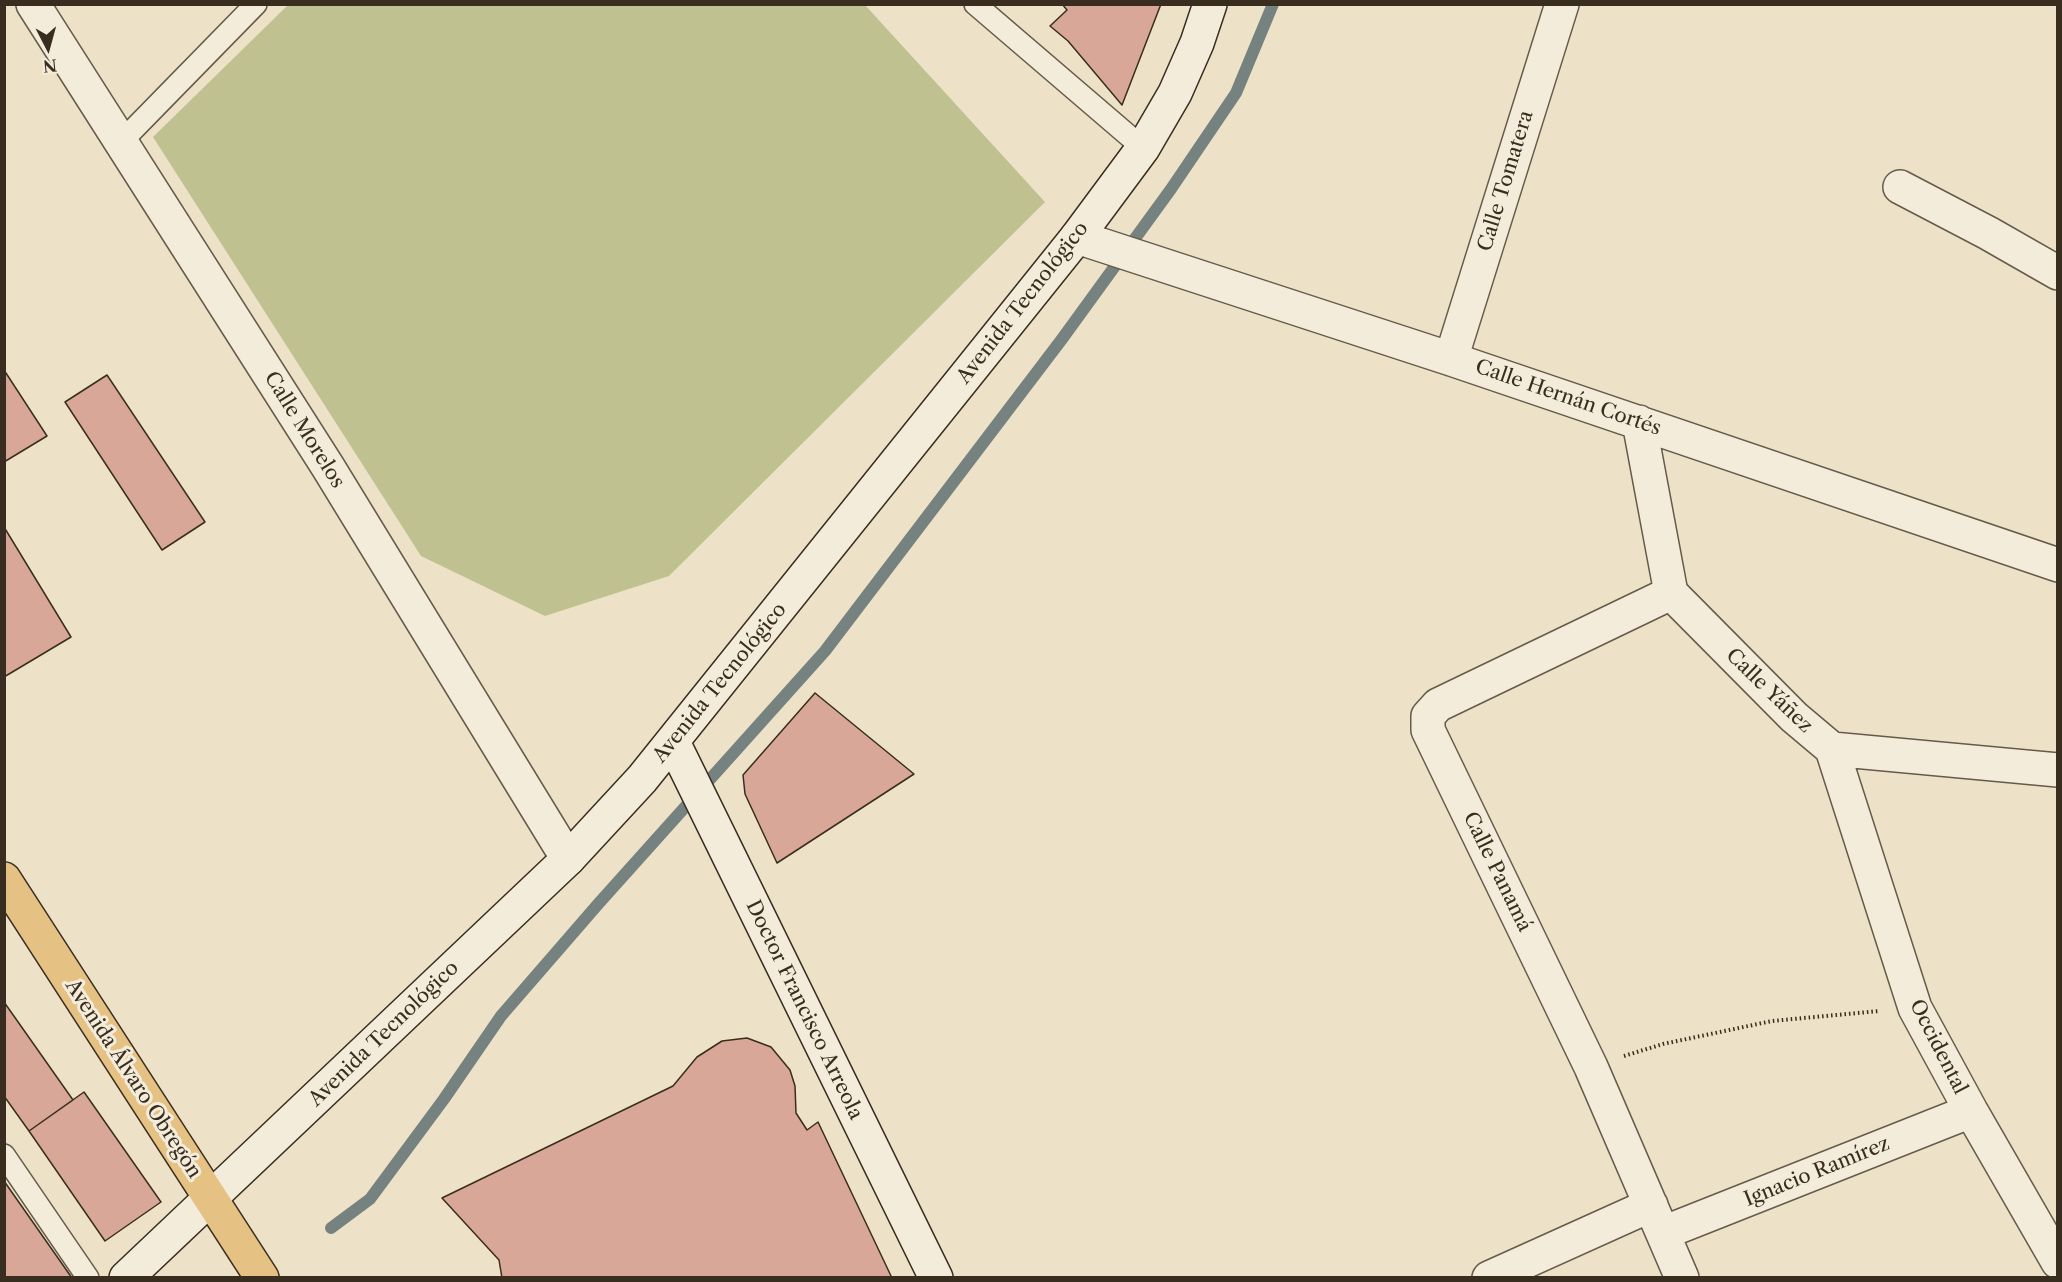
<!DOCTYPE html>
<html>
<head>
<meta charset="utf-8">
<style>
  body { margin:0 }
  #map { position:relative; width:2062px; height:1282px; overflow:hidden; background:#ede2c7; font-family:"Libre Caslon Text",serif }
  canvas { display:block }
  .frame { position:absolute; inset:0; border:6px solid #392d1f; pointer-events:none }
  .north { position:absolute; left:18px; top:18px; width:60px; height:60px; -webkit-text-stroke:4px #f3ecdb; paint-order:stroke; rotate:174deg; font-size:16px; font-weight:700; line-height:24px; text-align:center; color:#392d1f }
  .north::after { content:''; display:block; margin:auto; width:21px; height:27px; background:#392d1f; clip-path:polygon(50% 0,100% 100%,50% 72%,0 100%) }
</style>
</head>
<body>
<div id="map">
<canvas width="2062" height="1282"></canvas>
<div class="frame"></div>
<div class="north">N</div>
</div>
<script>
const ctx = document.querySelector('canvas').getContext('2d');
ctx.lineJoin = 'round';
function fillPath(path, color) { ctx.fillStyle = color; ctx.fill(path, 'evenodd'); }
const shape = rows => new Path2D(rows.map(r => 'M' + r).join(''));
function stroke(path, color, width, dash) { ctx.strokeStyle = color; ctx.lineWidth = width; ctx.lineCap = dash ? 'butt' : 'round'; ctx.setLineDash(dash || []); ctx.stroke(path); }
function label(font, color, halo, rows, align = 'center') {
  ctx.font = font + ' "Libre Caslon Text",serif'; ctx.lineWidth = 6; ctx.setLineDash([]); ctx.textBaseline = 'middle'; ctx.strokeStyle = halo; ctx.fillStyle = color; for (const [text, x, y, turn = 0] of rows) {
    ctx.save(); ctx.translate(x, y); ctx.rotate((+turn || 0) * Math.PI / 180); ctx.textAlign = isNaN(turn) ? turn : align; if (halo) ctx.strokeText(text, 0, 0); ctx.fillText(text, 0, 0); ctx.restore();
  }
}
const green = shape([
  [288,5,865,5,1045,202,669,576,545,616,421,556,153,137]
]);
const stream = shape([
  [331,1228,370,1199,444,1099,501,1016,599,903,825,651,1062,339,1171,189,1236,93,1273,4]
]);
const building = shape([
  [1062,4,1161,4,1122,105,1068,41,1050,26,1067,10,1062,4],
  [4,370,47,436,4,462,4,370],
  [107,375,205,522,162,550,65,402,107,375],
  [4,527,71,637,4,677,4,527],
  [815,693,914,774,777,863,745,794,743,775,815,693],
  [4,1002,73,1100,29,1131,4,1096,4,1002],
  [747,1038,771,1047,790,1070,795,1086,796,1113,807,1130,818,1122,892,1278,502,1278,499,1260,442,1198,673,1086,697,1057,722,1041,747,1038],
  [84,1092,161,1202,105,1241,29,1131,84,1092],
  [4,1181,72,1278,4,1278,4,1181]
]);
const path = shape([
  [1624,1056,1663,1044,1772,1021,1879,1011]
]);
const lane = shape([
  [975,4,1143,148],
  [122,141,256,4],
  [4,1155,88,1278]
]);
const street = shape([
  [33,4,328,467,568,859],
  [1900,187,1988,233,2058,273],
  [1077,237,1451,359,2058,565],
  [1451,359,1562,4],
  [1639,422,1671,593,1794,717,1832,749,2058,770],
  [1671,593,1438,705,1428,716,1428,730,1591,1067,1682,1278],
  [1832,749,1915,1008,1971,1111,2058,1262],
  [1663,1233,1971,1111],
  [1489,1278,1651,1205]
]);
const secondary = shape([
  [673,742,936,1278],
  [126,1278,568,859,642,779,1077,237,1143,148,1175,93,1197,43,1210,4]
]);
const highway = shape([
  [4,879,262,1278]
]);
const streetNames = [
  ["Calle Tomatera",1506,181,-73],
  ["Avenida Tecnológico",1023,303,-52],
  ["Calle Hernán Cortés",1568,398,19],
  ["Calle Morelos",304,430,58],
  ["Avenida Tecnológico",720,683,-51],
  ["Calle Yáñez",1769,691,44],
  ["Calle Panamá",1497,872,64],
  ["Doctor Francisco Arreola",804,1010,64],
  ["Avenida Tecnológico",384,1034,-44],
  ["Occidental",1938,1047,63],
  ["Avenida Álvaro Obregón",133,1079,57],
  ["Ignacio Ramírez",1817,1172,-22]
];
fillPath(green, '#c0c190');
stroke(stream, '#768280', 12);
fillPath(building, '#d9a797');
stroke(building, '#392d1f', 1.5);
stroke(lane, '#665a49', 24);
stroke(street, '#665a49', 36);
stroke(secondary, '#392d1f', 36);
stroke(highway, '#392d1f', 36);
stroke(path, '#392d1f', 4, [1.5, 3]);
stroke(lane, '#f3ecdb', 21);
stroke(street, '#f3ecdb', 33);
stroke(secondary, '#f3ecdb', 33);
stroke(highway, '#e6c184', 33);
label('20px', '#392d1f', '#f3ecdb', streetNames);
</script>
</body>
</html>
